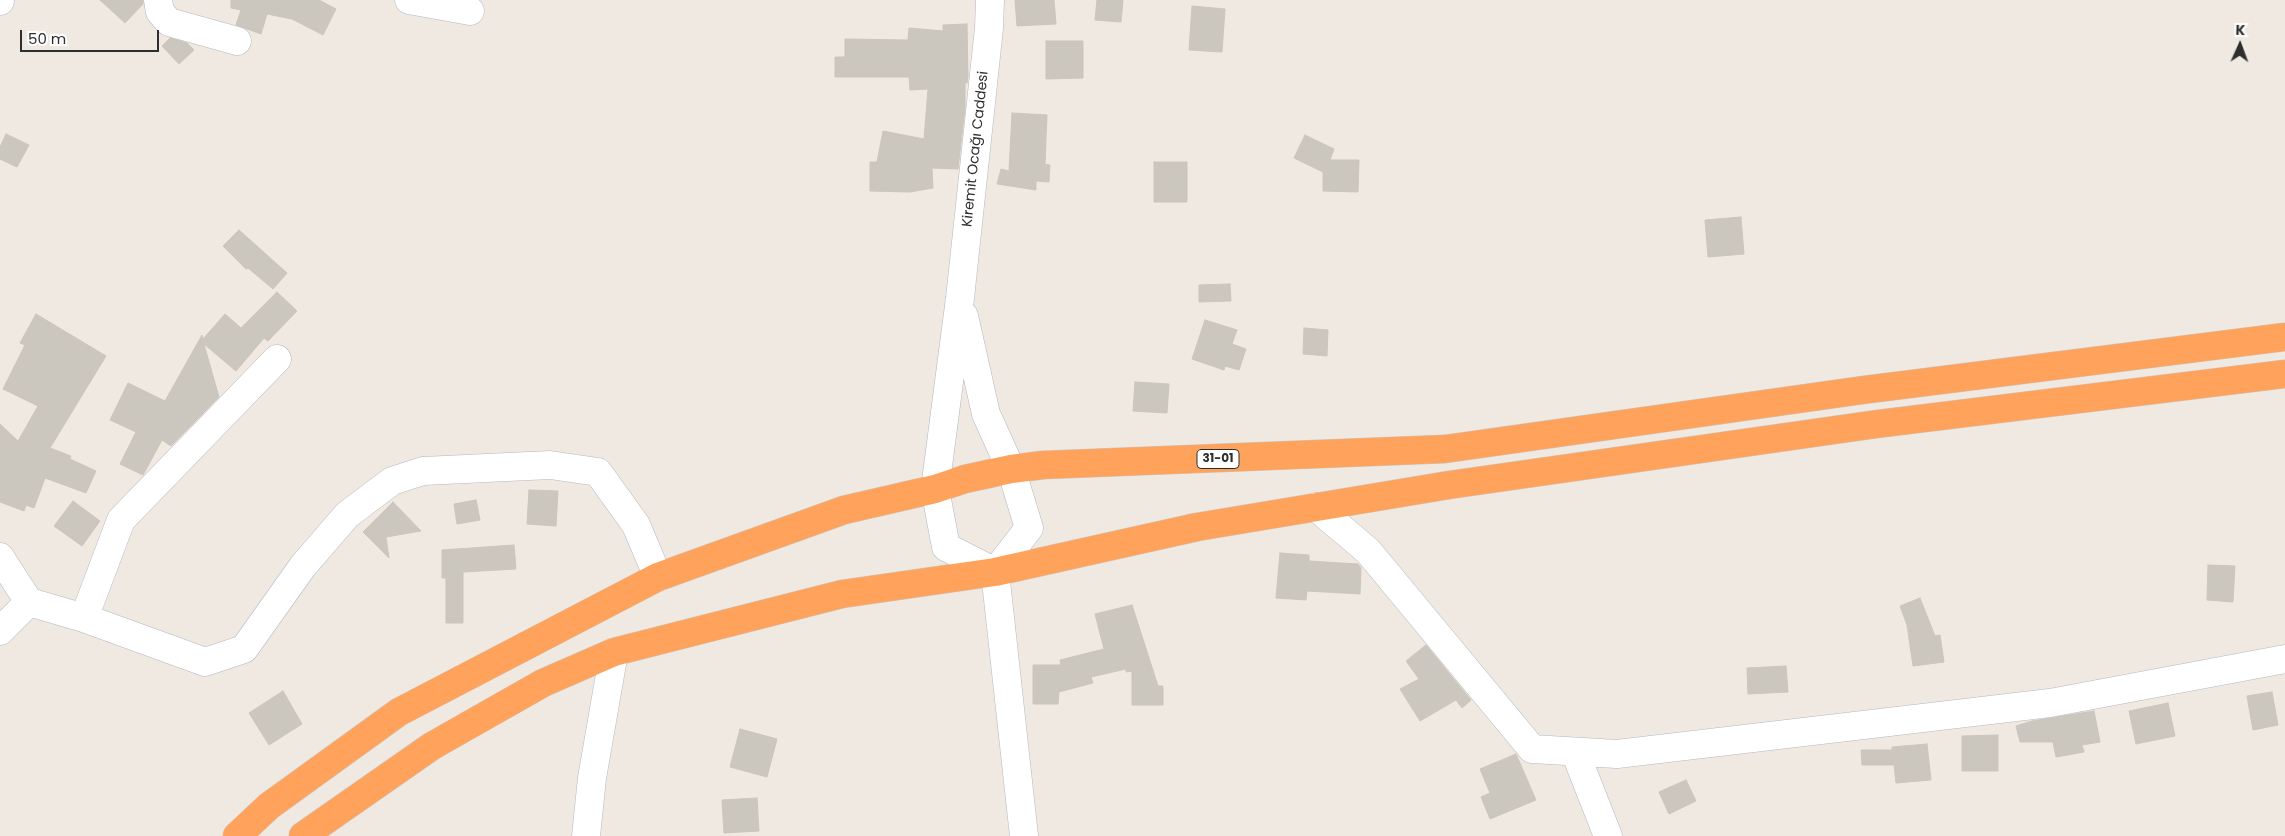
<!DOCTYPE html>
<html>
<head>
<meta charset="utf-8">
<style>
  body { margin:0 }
  #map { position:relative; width:2285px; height:836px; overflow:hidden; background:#efe9e1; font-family:Poppins,sans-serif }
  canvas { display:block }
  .north { position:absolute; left:2215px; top:20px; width:50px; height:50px; -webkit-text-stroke:4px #fff; paint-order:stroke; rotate:2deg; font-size:14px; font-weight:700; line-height:20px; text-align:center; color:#2e2e2e }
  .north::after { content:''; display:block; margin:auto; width:18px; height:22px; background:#2e2e2e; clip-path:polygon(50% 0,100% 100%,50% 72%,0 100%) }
  .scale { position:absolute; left:20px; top:30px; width:139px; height:22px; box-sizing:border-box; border:2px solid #2e2e2e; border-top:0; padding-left:6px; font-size:15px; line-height:18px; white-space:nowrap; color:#2e2e2e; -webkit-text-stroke:4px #fff; paint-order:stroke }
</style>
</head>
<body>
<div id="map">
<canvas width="2285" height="836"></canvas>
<div class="north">K</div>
<div class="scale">50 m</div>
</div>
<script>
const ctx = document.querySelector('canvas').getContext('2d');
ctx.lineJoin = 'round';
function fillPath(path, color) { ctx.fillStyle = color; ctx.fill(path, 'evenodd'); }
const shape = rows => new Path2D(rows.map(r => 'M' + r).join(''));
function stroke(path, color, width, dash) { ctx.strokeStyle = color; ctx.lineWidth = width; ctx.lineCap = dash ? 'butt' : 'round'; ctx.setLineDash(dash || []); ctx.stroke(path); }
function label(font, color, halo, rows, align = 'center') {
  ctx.font = font + ' Poppins,sans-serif'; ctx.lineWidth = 4; ctx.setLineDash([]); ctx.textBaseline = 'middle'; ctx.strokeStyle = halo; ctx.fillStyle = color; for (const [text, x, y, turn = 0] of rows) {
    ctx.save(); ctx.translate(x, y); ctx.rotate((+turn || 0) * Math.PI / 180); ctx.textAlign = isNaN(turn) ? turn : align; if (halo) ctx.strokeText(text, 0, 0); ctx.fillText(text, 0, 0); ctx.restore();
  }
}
const building = shape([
  [100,0,143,0,143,4,125,23,100,0],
  [231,0,319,0,336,9,323,35,292,19,267,14,261,34,236,25,241,10,231,8,231,0],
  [1015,0,1054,0,1056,24,1017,26,1015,0],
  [1097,0,1123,0,1121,22,1095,20,1097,0],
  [1192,6,1225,9,1222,52,1189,50,1192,6],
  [967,24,968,77,967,83,965,83,965,108,958,169,932,168,933,188,910,192,870,191,870,162,877,162,883,131,924,139,928,89,910,90,909,77,835,77,835,57,845,57,845,39,908,40,909,28,943,31,943,25,967,24],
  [170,38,187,43,194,50,179,64,162,46,170,38],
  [1046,41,1083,41,1083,78,1046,79,1046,41],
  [1012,113,1047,115,1045,164,1050,165,1049,182,1036,181,1036,190,997,184,1001,169,1009,171,1012,113],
  [6,134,29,145,17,167,0,159,0,147,6,134],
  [1305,135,1334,149,1330,160,1359,160,1358,192,1323,191,1323,172,1294,158,1305,135],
  [1154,162,1187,162,1187,202,1154,202,1154,162],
  [1741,217,1744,254,1708,257,1705,220,1741,217],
  [239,230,287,273,273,289,248,268,246,269,223,246,239,230],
  [1230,284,1231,301,1199,302,1199,285,1230,284],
  [277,292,297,311,268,341,264,338,236,371,204,344,219,397,171,446,162,440,143,475,120,464,136,432,110,420,128,383,165,401,202,335,203,339,225,314,241,328,277,292],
  [36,314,106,356,50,448,71,456,70,459,96,471,86,493,45,478,34,508,26,505,24,511,0,502,0,424,18,441,38,406,3,389,25,345,20,343,36,314],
  [1205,320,1237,330,1232,344,1246,349,1239,370,1225,366,1224,370,1192,359,1205,320],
  [1304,328,1328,330,1327,356,1303,354,1304,328],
  [1135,382,1169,384,1167,413,1133,411,1135,382],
  [529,490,558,491,556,526,527,524,529,490],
  [476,500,480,520,457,524,454,504,476,500],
  [73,501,100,521,82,546,54,526,73,501],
  [393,502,421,531,386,537,389,558,363,532,393,502],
  [514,545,516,569,463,572,463,623,446,623,446,578,442,578,442,550,514,545],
  [1280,553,1309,555,1309,561,1358,564,1361,568,1360,594,1307,591,1306,600,1276,598,1280,553],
  [2208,565,2235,566,2233,602,2207,600,2208,565],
  [1920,598,1935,636,1940,635,1944,662,1913,666,1907,625,1900,606,1920,598],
  [1132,605,1158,686,1163,686,1163,705,1132,705,1132,671,1126,672,1126,669,1091,677,1093,683,1059,692,1058,704,1033,704,1033,665,1061,665,1060,660,1104,649,1095,614,1132,605],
  [1426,645,1471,700,1462,708,1456,700,1420,721,1400,689,1419,679,1406,661,1426,645],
  [1786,666,1788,692,1748,694,1747,668,1786,666],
  [283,691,302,724,269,745,249,713,283,691],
  [2272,692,2278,725,2253,730,2247,696,2272,692],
  [2168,703,2175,736,2136,744,2129,711,2168,703],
  [2094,711,2100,742,2082,745,2084,752,2056,757,2053,742,2020,742,2016,726,2032,721,2094,711],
  [740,729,777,739,767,777,730,767,740,729],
  [1998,735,1998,771,1962,771,1962,736,1998,735],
  [1927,744,1931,780,1896,783,1894,765,1862,765,1861,750,1892,750,1892,747,1927,744],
  [1516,754,1536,800,1490,819,1481,797,1490,793,1480,769,1516,754],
  [1686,780,1696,801,1669,814,1659,792,1686,780],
  [757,798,759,831,724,833,722,800,757,798]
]);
const minor = shape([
  [158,0,160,12,169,22,237,41],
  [409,0,470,11],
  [990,0,989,28,960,298,935,489,946,547,995,572],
  [0,1,0,0],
  [964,316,986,414,1011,469,1029,528,995,572,1024,836],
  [1316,507,1368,551,1532,749,1617,754,2050,703,2285,659],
  [0,557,29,602,84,618,205,662,244,649,303,566,347,515,392,481,423,471,550,465,598,472,636,525,658,577],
  [84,618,121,520,277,359],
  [0,631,29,602],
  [1575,752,1608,836],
  [586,836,592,778,614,652]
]);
const highway = shape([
  [237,836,269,806,399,712,658,577,844,510,935,489,965,479,1011,469,1043,465,1445,449,1863,390,2285,337],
  [303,836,432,746,543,683,614,652,842,594,995,572,1197,527,1449,485,1877,424,2285,374]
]);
const shields = [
  [1218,459,42]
];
const shieldNames = [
  ["31-01",1218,459]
];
const streetNames = [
  ["Kiremit Ocağı Caddesi",976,149,-84]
];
fillPath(building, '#cbc7bf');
stroke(building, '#cbc5ba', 1);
stroke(minor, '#b4b7c1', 29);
stroke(highway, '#c9c9c9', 29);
stroke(minor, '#fff', 28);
stroke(highway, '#ffa35c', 28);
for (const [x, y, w] of shields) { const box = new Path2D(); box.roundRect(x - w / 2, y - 9.5, w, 19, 4); ctx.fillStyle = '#fff'; ctx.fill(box); stroke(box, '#2e2e2e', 1); }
label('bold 12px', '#2e2e2e', null, shieldNames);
label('14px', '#2e2e2e', '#fff', streetNames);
</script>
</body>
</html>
